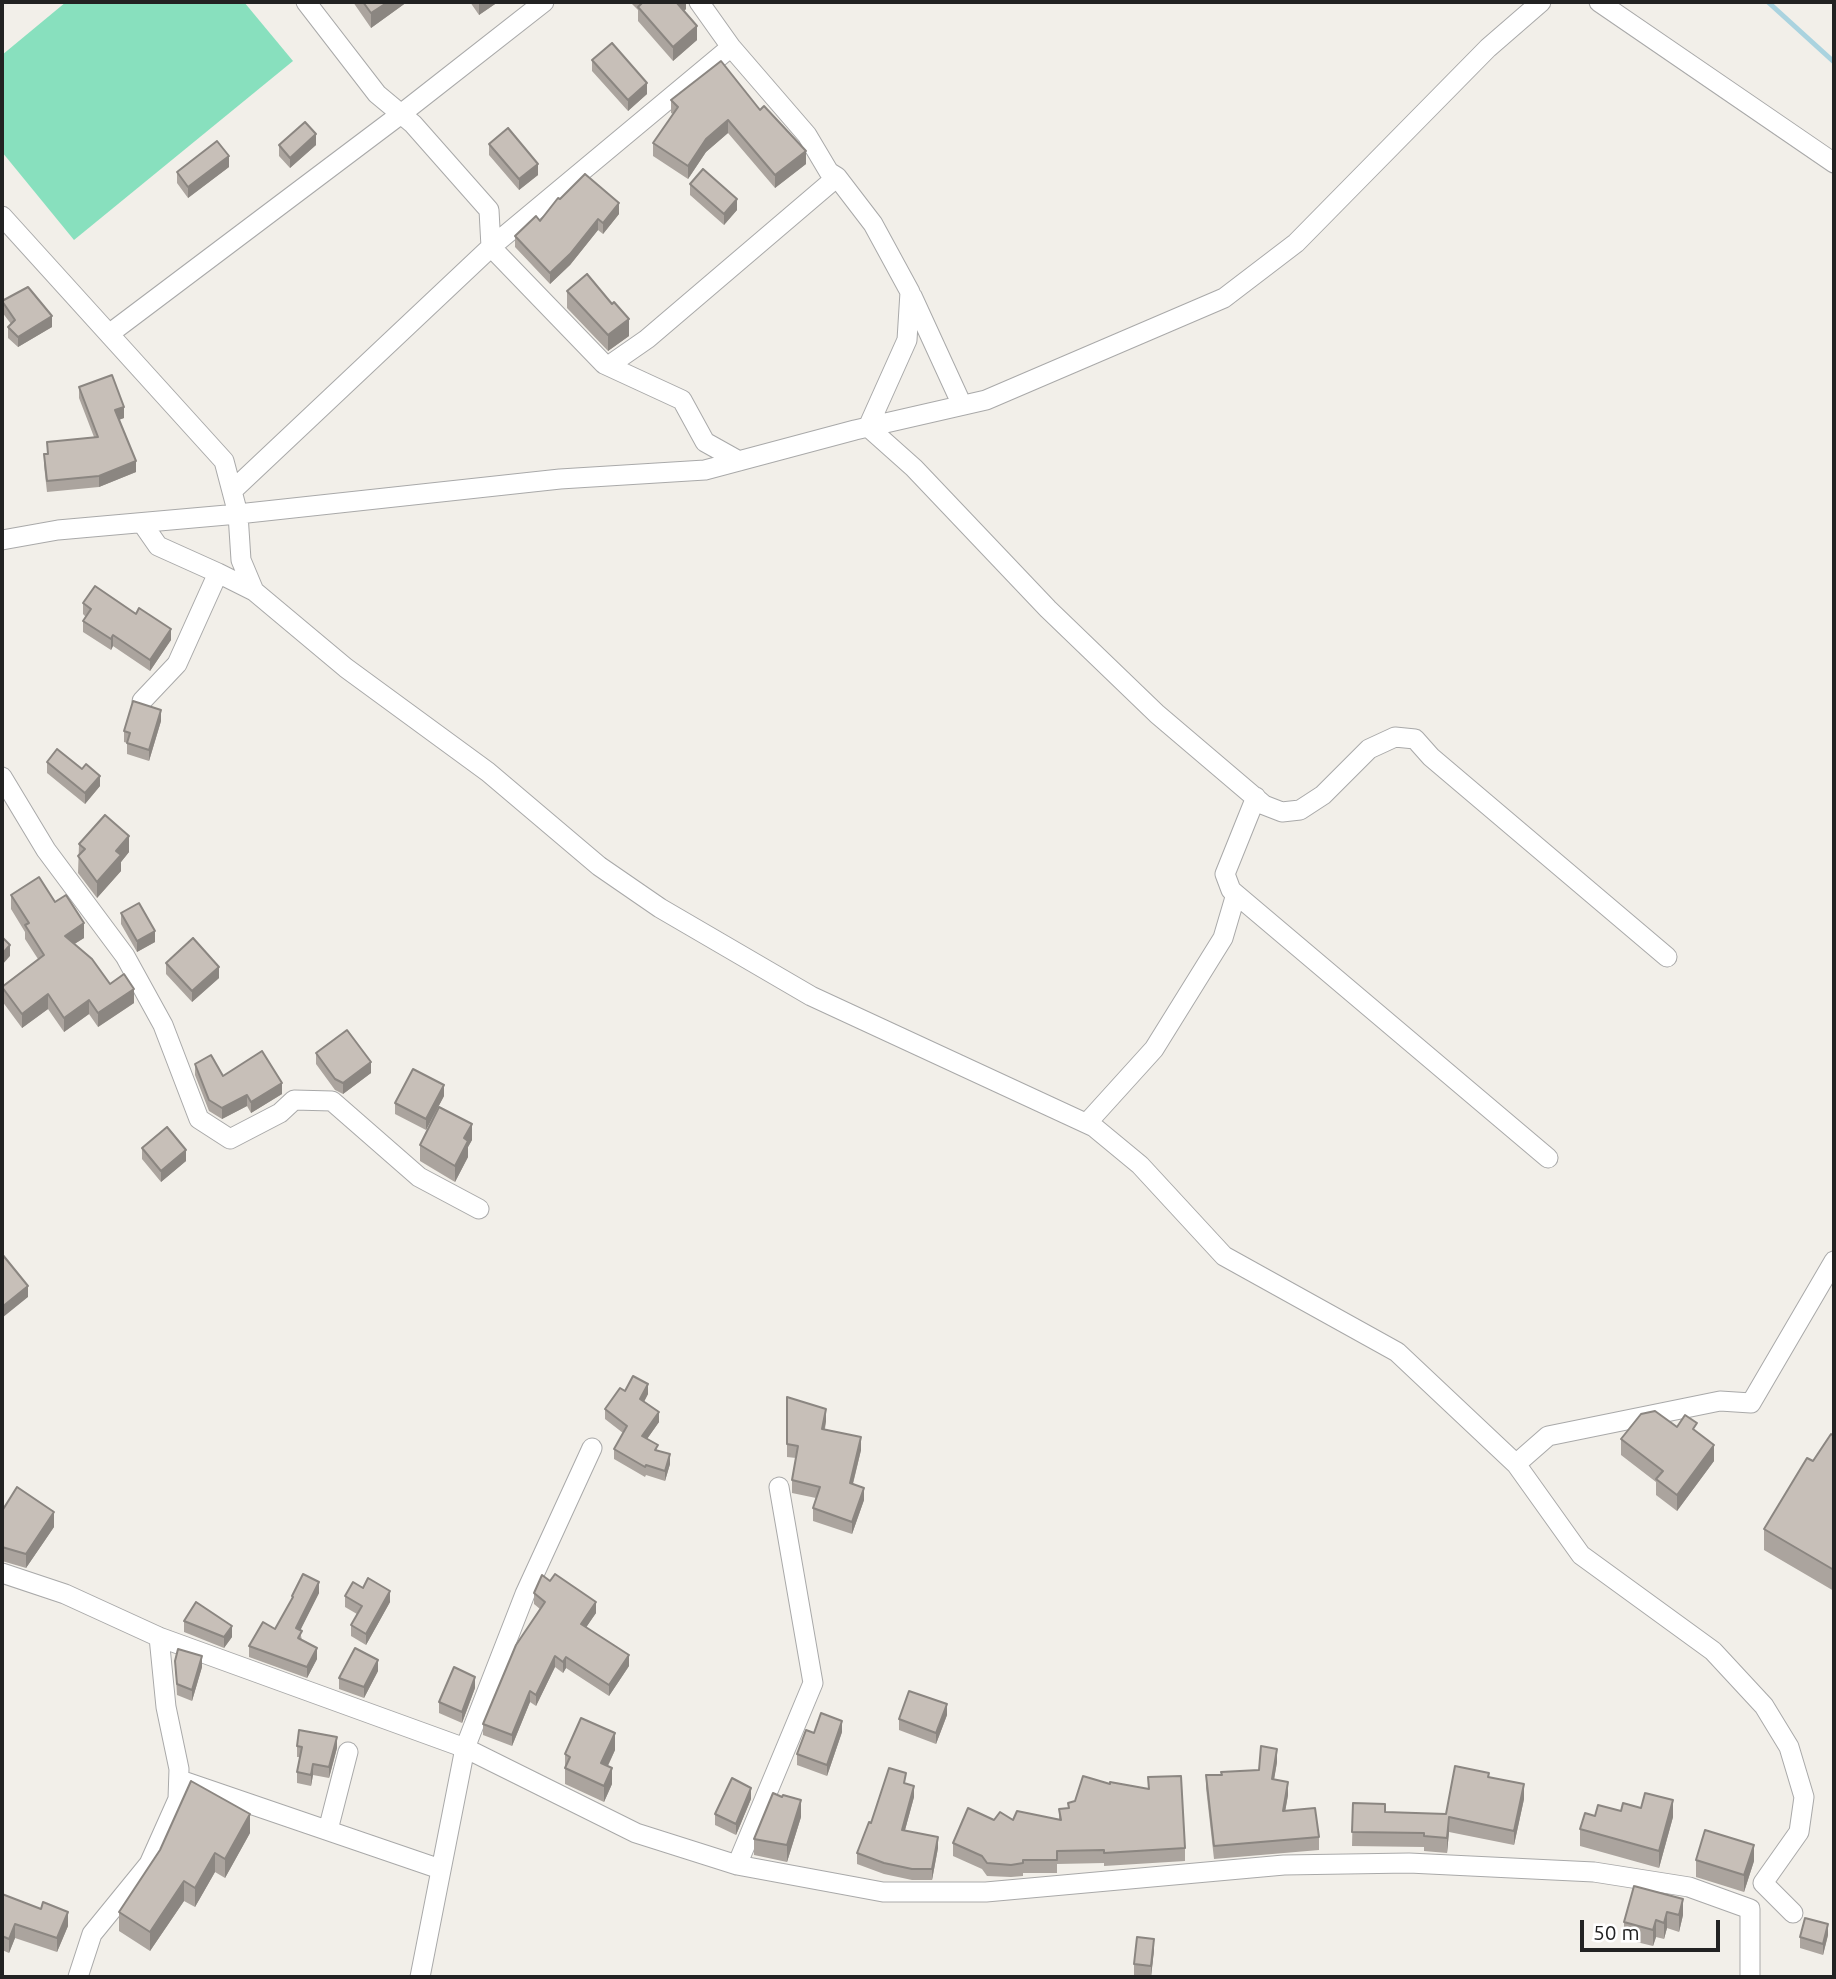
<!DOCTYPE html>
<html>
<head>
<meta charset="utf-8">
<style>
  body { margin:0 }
  #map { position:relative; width:1836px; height:1979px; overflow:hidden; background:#f2efe9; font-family:Ubuntu,sans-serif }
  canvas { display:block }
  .frame { position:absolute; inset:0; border:4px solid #222; pointer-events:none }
  .scale { position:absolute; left:1580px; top:1920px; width:140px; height:32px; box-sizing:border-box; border:4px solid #222; border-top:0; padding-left:9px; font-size:21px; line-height:24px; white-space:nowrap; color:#222; -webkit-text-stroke:5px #fff; paint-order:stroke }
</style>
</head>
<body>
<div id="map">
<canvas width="1836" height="1979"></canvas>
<div class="frame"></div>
<div class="scale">50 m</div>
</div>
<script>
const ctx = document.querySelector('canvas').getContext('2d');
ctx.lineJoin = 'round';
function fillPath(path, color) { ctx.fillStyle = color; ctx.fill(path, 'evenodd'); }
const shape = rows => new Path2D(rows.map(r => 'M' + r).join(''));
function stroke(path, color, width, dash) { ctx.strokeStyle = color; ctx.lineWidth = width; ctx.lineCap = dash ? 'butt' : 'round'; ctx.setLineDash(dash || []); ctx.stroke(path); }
const pitch = shape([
  [66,2,244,2,293,61,74,240,2,152,2,55]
]);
const stream = shape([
  [1768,2,1834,62]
]);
const minor = shape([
  [306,2,377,94,413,124,489,210,491,247,604,364,611,364,647,339,837,177],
  [699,2,731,47,807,135,829,172,837,177,873,224,910,292,907,340,868,427,914,468,1048,609,1157,714,1264,805,1282,812,1300,810,1323,795,1369,749,1395,737,1415,739,1431,757,1667,957],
  [1599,2,1834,163],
  [2,216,224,461,238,514,58,530,2,540],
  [912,296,962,405],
  [109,334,401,114,544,2],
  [604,364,682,400,705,442,739,461],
  [232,491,491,247,731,47],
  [142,523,158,546,218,573],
  [254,591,241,560,238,514,560,479,705,470,855,430,986,400,1224,298,1296,243,1488,48,1541,2],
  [142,701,177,664,218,573,254,591,346,668,488,772,599,866,660,908,811,996,1094,1127,1140,1165,1224,1256,1397,1352,1516,1464,1581,1555,1713,1651,1764,1706,1789,1747,1804,1797,1799,1832,1763,1883,1793,1913],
  [2,777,46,850,125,956,163,1025,199,1119,230,1139,280,1113,294,1100,332,1101,419,1177,479,1209],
  [1256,797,1225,874,1231,890,1548,1158],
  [1087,1123,1154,1049,1223,938,1236,894],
  [1516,1464,1548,1436,1720,1401,1751,1403,1834,1261],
  [2,1573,65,1594,159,1637,465,1748,636,1833,737,1865,883,1892,986,1892,1284,1865,1409,1863,1594,1872,1689,1887,1750,1909,1750,1977],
  [180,1780,440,1869],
  [328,1830,348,1752],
  [737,1865,813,1683,779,1487],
  [78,1977,92,1934,149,1864,178,1799,179,1769,166,1707,159,1637],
  [420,1977,465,1748,525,1594,592,1448]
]);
const wall = shape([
  [353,2,407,2,371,28],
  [470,2,498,2,479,15],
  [630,2,686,2,686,9,684,11,697,40,673,61,638,21,638,10],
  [592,60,647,94,628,111,592,71],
  [671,100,760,110,806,164,775,188,728,133,706,152,688,179,653,156,653,143,673,114,671,113],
  [489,144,538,175,519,190,489,155],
  [279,145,316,145,290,168,279,156],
  [229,167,188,198,177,183,177,172],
  [690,184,737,210,724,225,690,195],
  [560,199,619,214,603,234,598,230,570,265,550,284,515,247,515,236,540,221],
  [567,291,612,304,629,336,608,351,567,308],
  [2,301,52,327,18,347,8,338,8,327,11,324,2,312],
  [79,387,124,418,119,420,136,472,99,487,47,492,44,465,44,454,47,454,47,442,94,437,79,398],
  [83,603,171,640,150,671,113,646,111,650,83,632,83,621,86,617,83,614],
  [161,721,149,761,127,754,127,743,124,742,124,731],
  [47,762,100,786,85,804,47,773],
  [79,844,129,852,121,862,121,871,97,898,78,873],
  [11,895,55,902,84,938,74,944,110,984,134,1003,98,1027,89,1014,64,1032,48,1009,22,1028,2,1001,2,986,38,959,25,939,25,932,11,909],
  [121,913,155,942,137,952,121,924],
  [166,963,219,978,192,1002,166,974],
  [316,1053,371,1073,343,1094,335,1090,316,1064],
  [195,1064,223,1076,282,1094,251,1113,247,1106,222,1119,209,1111,195,1075],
  [444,1096,426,1130,395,1114,395,1103],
  [472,1140,468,1147,468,1157,455,1182,420,1161,420,1145],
  [142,1148,186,1161,161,1182,142,1159],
  [625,1391,648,1394,644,1402,659,1422,647,1439,670,1464,665,1481,646,1475,645,1477,614,1459,614,1449,623,1433,605,1419,605,1409],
  [787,1397,826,1421,825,1429,861,1450,853,1484,864,1500,852,1534,813,1521,813,1508,816,1498,792,1493,792,1480,796,1458,787,1457],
  [1677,1427,1697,1432,1714,1461,1677,1511,1656,1495,1656,1482,1621,1455,1621,1439],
  [1834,1436,1834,1591,1764,1550,1764,1529],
  [2,1511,54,1527,26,1568,2,1561],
  [550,1581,596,1613,586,1627,629,1666,609,1696,566,1668,563,1673,555,1667,536,1706,530,1702,512,1746,483,1735,483,1724,540,1609,534,1604,534,1593],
  [319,1593,300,1630,302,1641,317,1659,307,1678,249,1657,249,1646,275,1629,292,1600,292,1596],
  [345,1596,390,1602,366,1645,351,1636,351,1625,357,1614,345,1607],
  [184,1621,232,1637,224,1648,184,1632],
  [175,1661,202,1667,192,1701,177,1695],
  [378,1671,364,1698,339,1689,339,1678],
  [475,1688,462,1723,439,1713,439,1702],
  [947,1715,936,1744,899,1730,899,1719],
  [842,1732,827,1776,797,1765,797,1754,814,1733],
  [297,1746,337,1748,329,1778,313,1775,311,1786,297,1783,297,1772,300,1757,297,1757],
  [615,1750,608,1766,612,1784,604,1802,565,1784,565,1754],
  [1277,1762,1274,1779,1288,1795,1285,1811,1319,1837,1319,1850,1214,1859,1206,1788,1206,1775,1222,1775,1259,1770],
  [1489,1777,1524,1799,1514,1845,1449,1832,1447,1853,1424,1851,1424,1847,1352,1846,1353,1803,1385,1812,1446,1814],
  [906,1784,914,1797,905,1830,938,1848,932,1880,912,1880,884,1874,857,1864,857,1853,871,1823],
  [751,1799,736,1835,715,1825,715,1814],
  [1075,1801,1185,1848,1185,1861,1104,1866,1104,1863,1057,1864,1057,1873,1023,1873,1023,1876,1011,1877,987,1876,982,1869,953,1856,953,1843,994,1820,1059,1819,1059,1809,1068,1809,1068,1803],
  [1621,1811,1673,1817,1659,1868,1580,1846,1580,1829,1595,1816],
  [801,1817,787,1862,754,1855,754,1839],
  [250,1833,225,1878,215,1872,195,1907,184,1901,150,1951,119,1931,119,1912,160,1850],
  [1696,1860,1754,1861,1744,1892,1696,1877],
  [1634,1886,1683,1915,1679,1932,1667,1928,1664,1939,1656,1937,1653,1946,1624,1939,1624,1922],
  [2,1894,41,1909,68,1926,57,1952,15,1938,9,1953,2,1950],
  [1828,1935,1823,1955,1800,1948,1800,1937],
  [1154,1950,1151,1977,1134,1975,1134,1964]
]);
const shadedWall = shape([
  [388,2,407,2,371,28,371,13],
  [479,2,498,2,479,15],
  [678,2,686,2,686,9,677,17,677,3],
  [697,26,697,40,673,61,673,47],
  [647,83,647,94,628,111,628,100],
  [728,120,728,133,706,152,688,179,688,166,706,139],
  [316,134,316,145,290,168,290,158],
  [806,151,806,164,775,188,775,175],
  [229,156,229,167,188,198,188,187],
  [538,164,538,175,519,190,519,179],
  [737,199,737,210,724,225,724,214],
  [619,203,619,214,603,234,603,223],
  [598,219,598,230,570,265,550,284,550,273],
  [52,316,52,327,18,347,18,337],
  [629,319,629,336,608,351,608,335],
  [124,407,124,418,115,421,115,410],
  [136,461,136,472,99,487,99,476],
  [171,629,171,640,150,671,150,660],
  [113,635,113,646,111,650,111,639],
  [161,710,161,721,149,761,149,750],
  [100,776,100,786,85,804,85,793],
  [129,836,129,852,121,862,121,871,97,898,97,882,116,851],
  [84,923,84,938,65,950,65,936],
  [155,931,155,942,137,952,137,941],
  [10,945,10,956,2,965,2,954],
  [219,967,219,978,192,1002,192,991],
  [134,989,134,1003,98,1027,98,1013],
  [48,994,48,1009,22,1028,22,1014],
  [89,1000,89,1014,64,1032,64,1018],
  [371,1062,371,1073,343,1094,343,1083],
  [282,1083,282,1094,251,1113,251,1102],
  [444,1085,444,1096,426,1130,426,1119],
  [247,1095,247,1106,222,1119,222,1108],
  [472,1124,472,1140,468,1147,468,1157,455,1182,455,1166,464,1138],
  [186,1150,186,1161,161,1182,161,1171],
  [28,1286,28,1297,2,1318,2,1307],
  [648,1384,648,1394,640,1409,640,1399],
  [826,1409,826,1421,822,1441,822,1429],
  [659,1412,659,1422,642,1446,642,1436],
  [861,1437,861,1450,850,1495,850,1483],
  [1714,1445,1714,1461,1677,1511,1677,1495],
  [670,1454,670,1464,665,1481,665,1471],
  [864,1488,864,1500,852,1534,852,1522],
  [54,1512,54,1527,26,1568,26,1554],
  [319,1582,319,1593,296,1639,296,1628],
  [390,1591,390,1602,366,1645,366,1634],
  [596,1602,596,1613,581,1635,581,1624],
  [232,1626,232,1637,224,1648,224,1637],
  [317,1648,317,1659,307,1678,307,1667],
  [629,1655,629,1666,609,1696,609,1685],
  [202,1656,202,1667,192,1701,192,1690],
  [555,1656,555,1667,536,1706,536,1695],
  [566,1657,566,1668,563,1673,563,1662],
  [378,1660,378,1671,364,1698,364,1687],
  [475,1677,475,1688,462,1723,462,1712],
  [530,1691,530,1702,512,1746,512,1735],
  [947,1704,947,1715,936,1744,936,1733],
  [842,1721,842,1732,827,1776,827,1765],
  [615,1733,615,1750,601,1780,601,1763],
  [337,1737,337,1748,329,1778,329,1767],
  [1277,1749,1277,1762,1272,1792,1272,1779],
  [313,1764,313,1775,311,1786,311,1775],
  [612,1768,612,1784,604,1802,604,1786],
  [1288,1782,1288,1795,1283,1824,1283,1811],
  [1524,1784,1524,1799,1514,1845,1514,1831],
  [914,1786,914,1797,902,1841,902,1830],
  [751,1788,751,1799,736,1835,736,1824],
  [801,1800,801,1817,787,1862,787,1845],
  [1673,1800,1673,1817,1659,1868,1659,1851],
  [250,1814,250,1833,225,1878,225,1859],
  [1449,1817,1449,1832,1447,1853,1447,1838],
  [938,1837,938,1848,932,1880,932,1869],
  [1754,1845,1754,1861,1744,1892,1744,1875],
  [215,1853,215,1872,195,1907,195,1888],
  [184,1881,184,1901,150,1951,150,1932],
  [1683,1899,1683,1915,1679,1932,1679,1915],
  [68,1912,68,1926,57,1952,57,1938],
  [1667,1912,1667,1928,1664,1939,1664,1923],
  [1656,1920,1656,1937,1653,1946,1653,1930],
  [15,1924,15,1938,9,1953,9,1939],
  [1828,1924,1828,1935,1823,1955,1823,1944],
  [1154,1939,1154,1950,1151,1977,1151,1966]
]);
const building = shape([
  [363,2,388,2,371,13,363,2],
  [643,2,678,2,677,3,697,26,673,47,638,7,643,2],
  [612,43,647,83,628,100,592,60,612,43],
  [721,61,760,110,764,106,806,151,775,175,728,120,706,139,688,166,653,143,678,107,671,100,721,61],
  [305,122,316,134,290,158,279,145,305,122],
  [508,128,538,164,519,179,489,144,508,128],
  [217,141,229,156,188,187,177,172,217,141],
  [703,169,737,199,724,214,690,184,703,169],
  [585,174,619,203,603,223,598,219,570,254,550,273,515,236,536,216,540,221,558,198,560,199,585,174],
  [587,274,612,304,614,302,629,319,608,335,567,291,587,274],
  [28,287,52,316,18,337,8,327,15,320,2,301,28,287],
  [112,375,124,407,115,410,136,461,99,476,47,481,44,454,48,454,47,442,98,437,79,387,112,375],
  [95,586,136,614,139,608,171,629,150,660,113,635,111,639,83,621,91,609,83,603,95,586],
  [133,701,161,710,149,750,127,743,130,733,124,731,133,701],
  [57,749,82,769,86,764,100,776,85,793,47,762,57,749],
  [105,815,129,836,116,851,121,855,97,882,78,856,85,849,79,844,105,815],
  [39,877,55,902,66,895,84,923,65,936,92,959,110,984,124,974,134,989,98,1013,89,1000,64,1018,48,994,22,1014,2,987,44,955,25,925,29,923,11,895,39,877],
  [139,903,155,931,137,941,121,913,139,903],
  [2,937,10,945,2,954,2,937],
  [193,938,219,967,192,991,166,963,193,938],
  [347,1030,371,1062,343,1083,335,1079,316,1053,347,1030],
  [262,1051,282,1083,251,1102,247,1095,222,1108,209,1100,195,1064,211,1055,223,1076,262,1051],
  [413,1069,444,1085,426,1119,395,1103,413,1069],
  [439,1107,472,1124,464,1138,468,1141,455,1166,420,1145,439,1107],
  [167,1127,186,1150,161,1171,142,1148,167,1127],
  [2,1254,28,1286,2,1307,2,1254],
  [633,1376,648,1384,640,1399,659,1412,642,1436,658,1445,655,1450,670,1454,665,1471,646,1465,645,1467,614,1449,627,1426,605,1409,620,1388,625,1391,633,1376],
  [787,1397,826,1409,822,1429,861,1437,850,1483,864,1488,852,1522,813,1508,820,1487,792,1480,798,1446,787,1444,787,1397],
  [1655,1411,1677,1427,1685,1415,1697,1423,1693,1429,1714,1445,1677,1495,1656,1479,1663,1471,1621,1439,1641,1414,1655,1411],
  [1831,1434,1834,1436,1834,1570,1764,1529,1807,1458,1813,1461,1831,1434],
  [17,1487,54,1512,26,1554,2,1547,2,1511,17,1487],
  [303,1574,319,1582,296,1628,302,1631,298,1638,317,1648,307,1667,249,1646,263,1622,275,1629,293,1597,292,1596,303,1574],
  [555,1574,596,1602,581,1624,629,1655,609,1685,566,1657,563,1662,555,1656,536,1695,530,1691,512,1735,483,1724,516,1645,545,1602,534,1593,542,1575,550,1581,555,1574],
  [368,1578,390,1591,366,1634,351,1625,362,1606,345,1596,353,1582,363,1588,368,1578],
  [196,1602,232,1626,224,1637,184,1621,196,1602],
  [355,1648,378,1660,364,1687,339,1678,355,1648],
  [178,1649,202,1656,192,1690,177,1684,175,1661,178,1649],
  [454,1667,475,1677,462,1712,439,1702,454,1667],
  [909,1691,947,1704,936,1733,899,1719,909,1691],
  [821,1713,842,1721,827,1765,797,1754,806,1730,814,1733,821,1713],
  [581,1718,615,1733,601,1763,612,1768,604,1786,565,1768,570,1757,565,1754,581,1718],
  [299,1730,337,1737,329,1767,313,1764,311,1775,297,1772,302,1747,297,1746,299,1730],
  [1261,1746,1277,1749,1272,1779,1288,1782,1283,1811,1315,1808,1319,1837,1214,1846,1206,1775,1222,1775,1221,1772,1259,1770,1261,1746],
  [1455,1766,1489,1773,1488,1777,1524,1784,1514,1831,1449,1817,1447,1838,1424,1836,1424,1833,1352,1832,1353,1803,1385,1804,1385,1812,1446,1814,1455,1766],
  [889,1768,906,1773,904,1783,914,1786,902,1830,938,1837,932,1869,912,1869,884,1863,857,1853,869,1822,871,1823,889,1768],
  [1083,1776,1110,1784,1110,1782,1149,1789,1148,1777,1181,1776,1185,1848,1104,1853,1104,1850,1057,1851,1057,1860,1023,1860,1023,1863,1011,1865,987,1863,982,1856,953,1843,968,1808,994,1820,1000,1812,1013,1820,1017,1811,1061,1820,1059,1809,1069,1808,1068,1803,1075,1801,1083,1776],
  [732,1778,751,1788,736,1824,715,1814,732,1778],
  [191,1781,250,1814,225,1859,215,1853,195,1888,184,1881,150,1932,119,1912,160,1850,191,1781],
  [773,1793,782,1797,783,1795,801,1800,787,1845,754,1839,773,1793],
  [1645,1793,1673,1800,1659,1851,1580,1829,1585,1813,1595,1816,1598,1805,1621,1811,1623,1803,1641,1808,1645,1793],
  [1705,1830,1754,1845,1744,1875,1696,1860,1705,1830],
  [1634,1886,1683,1899,1679,1915,1667,1912,1664,1923,1656,1920,1653,1930,1624,1922,1634,1886],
  [2,1894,41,1909,43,1902,68,1912,57,1938,15,1924,9,1939,2,1936,2,1894],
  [1805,1918,1828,1924,1823,1944,1800,1937,1805,1918],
  [1137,1937,1154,1939,1151,1966,1134,1964,1137,1937]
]);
fillPath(pitch, '#88e0be');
stroke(stream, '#aad3df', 5);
stroke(minor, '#a9a9a9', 21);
stroke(minor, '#fff', 19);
fillPath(wall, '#aba49e');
fillPath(shadedWall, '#8b8681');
fillPath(building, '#c7bfb8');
stroke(building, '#8b8681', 2);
</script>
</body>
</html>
